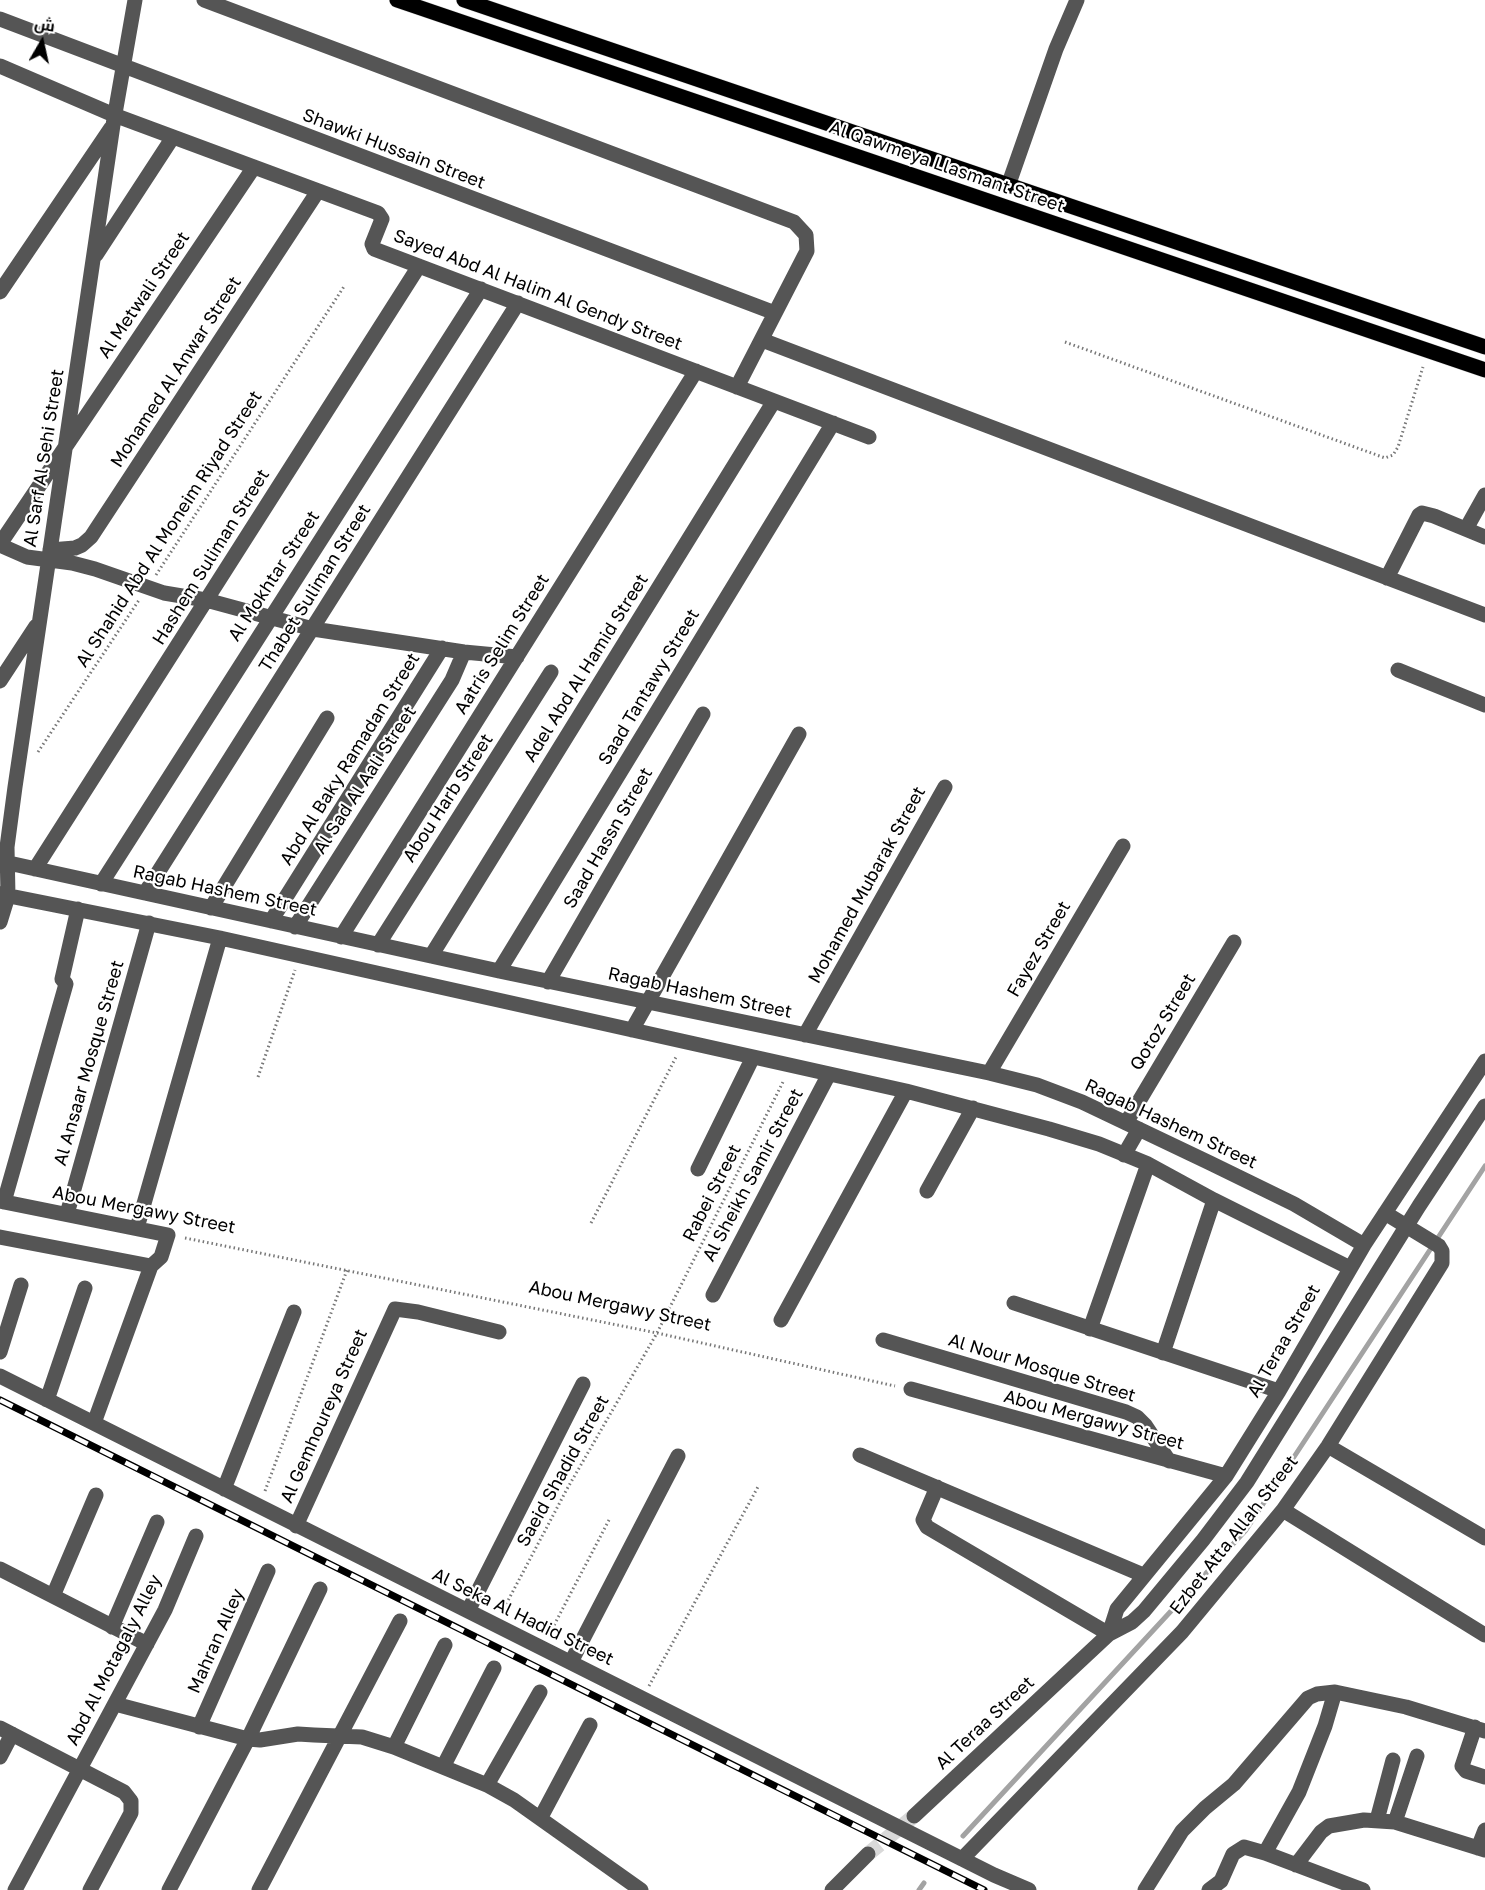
<!DOCTYPE html>
<html>
<head>
<meta charset="utf-8">
<style>
  body { margin:0 }
  #map { position:relative; width:1485px; height:1890px; overflow:hidden; background:#fff; font-family:"Golos Text",Cairo,sans-serif }
  canvas { display:block }
  .north { position:absolute; left:12px; top:12px; width:60px; height:60px; -webkit-text-stroke:4px #fff; paint-order:stroke; rotate:9deg; font-size:16px; font-weight:700; line-height:24px; text-align:center; color:#000 }
  .north::after { content:''; display:block; margin:auto; width:21px; height:27px; background:#000; clip-path:polygon(50% 0,100% 100%,50% 72%,0 100%) }
</style>
</head>
<body>
<div id="map">
<canvas width="1485" height="1890"></canvas>
<div class="north">ش</div>
</div>
<script>
const ctx = document.querySelector('canvas').getContext('2d');
ctx.lineJoin = 'round';
const shape = rows => new Path2D(rows.map(r => 'M' + r).join(''));
function stroke(path, color, width, dash) { ctx.strokeStyle = color; ctx.lineWidth = width; ctx.lineCap = dash ? 'butt' : 'round'; ctx.setLineDash(dash || []); ctx.stroke(path); }
function label(font, color, halo, rows, align = 'center') {
  ctx.font = font + ' "Golos Text",sans-serif'; ctx.lineWidth = 4.5; ctx.setLineDash([]); ctx.textBaseline = 'middle'; ctx.strokeStyle = halo; ctx.fillStyle = color; for (const [text, x, y, turn = 0] of rows) {
    ctx.save(); ctx.translate(x, y); ctx.rotate((+turn || 0) * Math.PI / 180); ctx.textAlign = isNaN(turn) ? turn : align; if (halo) ctx.strokeText(text, 0, 0); ctx.fillText(text, 0, 0); ctx.restore();
  }
}
const stream = shape([
  [963,1836,1246,1530,1485,1166],
  [919,1890,924,1883]
]);
const minorTunnel = shape([
  [868,1854,914,1816]
]);
const path = shape([
  [1065,342,1385,458,1393,455,1398,447,1423,367],
  [156,575,345,285],
  [38,752,139,600],
  [258,1077,295,970],
  [591,1223,676,1057],
  [185,1238,657,1333,895,1386],
  [265,1491,347,1270],
  [502,1612,567,1489,657,1333,784,1080],
  [550,1633,609,1520],
  [649,1686,759,1485]
]);
const minor = shape([
  [204,0,794,222,806,235,807,251,737,387],
  [0,19,775,313],
  [0,66,114,115,378,213,382,219,372,244,374,249,869,437],
  [1008,186,1056,49,1077,0],
  [96,255,173,137],
  [0,292,111,128],
  [762,340,1485,615],
  [1466,529,1485,495],
  [0,544,254,167],
  [0,545,27,557,72,563,95,569,164,593,206,600,313,629,464,652,517,657],
  [50,550,75,548,82,545,91,537,318,191],
  [1387,578,1419,515,1422,513,1434,516,1485,537],
  [1398,670,1485,705],
  [0,681,36,626],
  [0,861,499,971,989,1073,1037,1085,1082,1102,1210,1163,1294,1204,1364,1245],
  [35,869,419,266],
  [101,884,481,289],
  [145,893,518,303],
  [0,894,220,938,906,1091,1049,1129,1099,1144,1148,1164,1214,1200,1350,1268],
  [211,908,327,718],
  [271,921,442,648],
  [0,922,8,896,7,847,15,787,113,125,135,0],
  [295,927,452,680,464,652],
  [341,937,696,371],
  [378,945,551,672],
  [431,956,774,401],
  [499,971,833,423],
  [548,982,703,714],
  [632,1030,799,734],
  [805,1035,945,787],
  [989,1073,1123,846],
  [1126,1123,1234,942],
  [1124,1155,1139,1129],
  [698,1169,753,1057],
  [927,1191,973,1108],
  [0,1201,168,1235,161,1257,151,1266,94,1423],
  [4,1202,66,984,62,979,78,909],
  [67,1214,149,923],
  [137,1228,220,938],
  [0,1237,151,1266],
  [713,1295,829,1074],
  [1014,1303,1279,1391],
  [781,1320,906,1091],
  [1090,1329,1148,1164],
  [883,1340,1126,1412,1137,1417,1145,1425,1169,1461],
  [0,1352,21,1285],
  [1163,1353,1214,1200],
  [0,1376,994,1875,1029,1890],
  [911,1389,1226,1476],
  [47,1400,85,1288],
  [1328,1446,1485,1538],
  [860,1455,1143,1575],
  [937,1487,923,1520,927,1527,1109,1634],
  [224,1489,294,1312],
  [1283,1510,1485,1635],
  [296,1526,395,1309,418,1312,499,1332],
  [0,1569,147,1644],
  [53,1596,96,1495],
  [468,1611,583,1384],
  [112,1627,157,1522],
  [1109,1634,1117,1609,1226,1476,1279,1391,1364,1245,1485,1061],
  [571,1662,678,1456],
  [115,1704,248,1739,260,1740,298,1734,314,1735,362,1737,394,1747,487,1785,514,1800,641,1890],
  [199,1727,268,1571],
  [1475,1727,1462,1766,1466,1771,1485,1777],
  [0,1728,124,1792,131,1801,131,1813,90,1890],
  [394,1747,445,1645],
  [0,1757,12,1734],
  [443,1767,494,1668],
  [487,1785,540,1692],
  [914,1816,1109,1634,1132,1622,1144,1611,1203,1540,1247,1482,1419,1206,1485,1106],
  [541,1817,590,1725],
  [1377,1820,1393,1760],
  [1395,1822,1417,1756],
  [1478,1848,1485,1830],
  [1265,1853,1299,1792,1325,1726,1335,1692],
  [962,1859,1182,1632,1283,1510,1328,1446,1442,1263,1442,1251,1439,1246,1385,1213],
  [1296,1865,1321,1832,1329,1826,1364,1820,1395,1822,1485,1850],
  [15,1890,165,1610,196,1536],
  [169,1890,248,1739,320,1589],
  [259,1890,400,1621],
  [832,1890,868,1854],
  [1145,1890,1182,1831,1205,1808,1234,1784,1308,1698,1317,1694,1335,1692,1406,1707,1485,1731],
  [1209,1890,1221,1881,1233,1854,1244,1847,1265,1853,1363,1890]
]);
const major = shape([
  [397,0,1485,370],
  [464,0,1485,347]
]);
const rail = shape([
  [0,1400,984,1890]
]);
const streetNames = [
  ["Shawki Hussain Street",394,149,21],
  ["Al Qawmeya Llasmant Street",947,167,19],
  ["Sayed Abd Al Halim Al Gendy Street",538,290,21],
  ["Al Metwali Street",144,295,-56],
  ["Mohamed Al Anwar Street",176,372,-57],
  ["Al Sarf Al Sehi Street",44,458,-81],
  ["Al Shahid Abd Al Moneim Riyad Street",169,529,-57],
  ["Hashem Suliman Street",211,557,-58],
  ["Al Mokhtar Street",274,576,-57],
  ["Thabet Suliman Street",315,588,-58],
  ["Aatris Selim Street",502,644,-58],
  ["Adel Abd Al Hamid Street",586,668,-58],
  ["Saad Tantawy Street",649,687,-59],
  ["Abd Al Baky Ramadan Street",350,759,-58],
  ["Al Sad Al Aali Street",365,780,-57],
  ["Abou Harb Street",448,798,-57],
  ["Saad Hassn Street",608,838,-60],
  ["Mohamed Mubarak Street",867,885,-61],
  ["Ragab Hashem Street",225,891,12],
  ["Fayez Street",1039,949,-60],
  ["Ragab Hashem Street",700,993,12],
  ["Qotoz Street",1163,1022,-59],
  ["Al Ansaar Mosque Street",89,1063,-74],
  ["Ragab Hashem Street",1171,1124,25],
  ["Al Sheikh Samir Street",753,1175,-62],
  ["Rabei Street",712,1193,-63],
  ["Abou Mergawy Street",144,1210,11],
  ["Abou Mergawy Street",620,1306,12],
  ["Al Teraa Street",1284,1341,-60],
  ["Al Nour Mosque Street",1042,1368,17],
  ["Al Gemhoureya Street",324,1416,-66],
  ["Abou Mergawy Street",1094,1420,15],
  ["Saeid Shadid Street",563,1471,-61],
  ["Ezbet Atta Allah Street",1234,1535,-52],
  ["Al Seka Al Hadid Street",523,1617,26],
  ["Mahran Alley",216,1641,-66],
  ["Abd Al Motagaly Alley",114,1660,-63],
  ["Al Teraa Street",985,1723,-43]
];
stroke(stream, '#a3a3a3', 5);
stroke(minorTunnel, '#d9d9d9', 15, [15, 8]);
stroke(major, '#dbdbdb', 16);
stroke(path, '#777', 3, [1.5, 3]);
stroke(minor, '#555', 15);
stroke(major, '#000', 15);
stroke(rail, '#000', 7);
stroke(rail, '#fff', 4.5, [14]);
label('18px', '#000', '#fff', streetNames);
</script>
</body>
</html>
